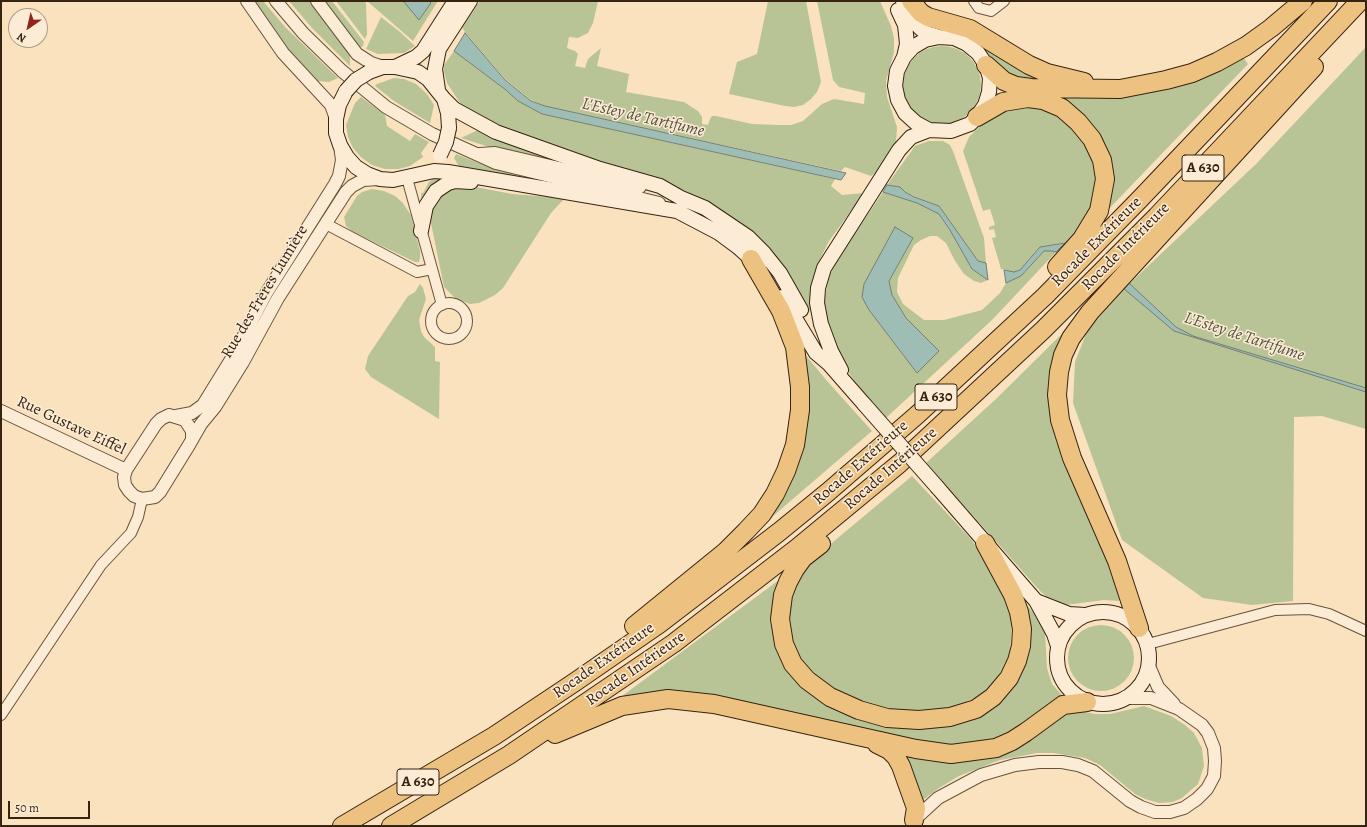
<!DOCTYPE html>
<html>
<head>
<meta charset="utf-8">
<style>
  body { margin:0 }
  #map { position:relative; width:1367px; height:827px; overflow:hidden; background:#fae2bf; font-family:Alegreya,serif }
  canvas { display:block }
  .frame { position:absolute; inset:0; border:2px solid #372311; pointer-events:none }
  .north { position:absolute; left:8px; top:8px; width:40px; height:40px; box-sizing:border-box; background:#fcecd5; border:1px solid #ad9c87; border-radius:50%; rotate:214deg; font-size:11px; font-weight:700; line-height:16px; text-align:center; color:#372311 }
  .north::after { content:''; display:block; margin:auto; width:14px; height:18px; background:#8f2418; clip-path:polygon(50% 0,100% 100%,50% 72%,0 100%) }
  .scale { position:absolute; left:8px; top:801px; width:82px; height:18px; box-sizing:border-box; border:2px solid #372311; border-top:0; padding-left:5px; font-size:12px; line-height:14px; white-space:nowrap; color:#372311; -webkit-text-stroke:3px #fcecd5; paint-order:stroke }
</style>
</head>
<body>
<div id="map">
<canvas width="1367" height="827"></canvas>
<div class="frame"></div>
<div class="north">N</div>
<div class="scale">50 m</div>
</div>
<script>
const ctx = document.querySelector('canvas').getContext('2d');
ctx.lineJoin = 'round';
function fillPath(path, color) { ctx.fillStyle = color; ctx.fill(path, 'evenodd'); }
const shape = rows => new Path2D(rows.map(r => 'M' + r).join(''));
function stroke(path, color, width, dash) { ctx.strokeStyle = color; ctx.lineWidth = width; ctx.lineCap = dash ? 'butt' : 'round'; ctx.setLineDash(dash || []); ctx.stroke(path); }
function label(font, color, halo, rows, align = 'center') {
  ctx.font = font + ' Alegreya,serif'; ctx.lineWidth = 3; ctx.setLineDash([]); ctx.textBaseline = 'middle'; ctx.strokeStyle = halo; ctx.fillStyle = color; for (const [text, x, y, turn = 0] of rows) {
    ctx.save(); ctx.translate(x, y); ctx.rotate((+turn || 0) * Math.PI / 180); ctx.textAlign = isNaN(turn) ? turn : align; if (halo) ctx.strokeText(text, 0, 0); ctx.fillText(text, 0, 0); ctx.restore();
  }
}
const green = shape([
  [251,1,263,1,286,28,338,78,329,82,318,81,279,39],
  [289,1,312,1,350,53,350,66,312,28],
  [322,1,332,1,364,42,363,46,358,49],
  [336,1,364,1,366,3,367,34,365,39],
  [367,1,438,1,413,41],
  [480,1,598,1,593,23,588,33,578,38,569,37,567,48,575,51,578,54,575,66,585,68,588,59,601,48,597,66,629,74,626,92,684,102,698,111,702,117,702,124,708,125,710,119,712,116,716,116,752,124,779,125,791,125,803,121,822,104,834,99,864,104,865,93,839,87,833,80,817,1,880,1,891,26,894,38,894,52,886,81,887,97,897,127,896,143,878,171,871,176,845,167,841,171,545,106,531,100,505,79,465,32,462,27],
  [768,1,806,1,821,82,817,92,811,99,803,105,794,107,785,106,729,94,737,62,757,54],
  [381,17,400,32,415,46,404,53,378,54,366,49],
  [928,23,958,30,1044,78,1030,84,931,31],
  '903 85a39 39 0 1 1 78 0a39 39 0 1 1-78 0Z',
  [1366,47,1366,429,1322,416,1294,417,1293,601,1252,605,1203,598,1122,540,1073,403,1075,362,1092,319,1256,164],
  [454,51,506,90,518,101,542,114,835,179,831,186,842,195,864,193,829,241,817,265,811,285,810,312,796,289,747,229,706,200,657,179,580,157,483,121,460,103,447,83,444,72,444,65],
  [1243,57,1248,64,1104,214,1103,148,1036,93,1091,95],
  [394,78,404,79,416,84,427,94,434,105,430,123,394,101,375,86,377,84],
  [361,97,385,115,387,126,410,141,415,134,429,142,421,153,423,157,410,166,399,169,385,169,372,165,362,158,353,148,348,137,346,125,355,103],
  [1018,106,1037,107,1059,115,1077,131,1089,150,1095,170,1095,191,1091,210,1084,223,1068,242,1040,247,1020,270,1014,272,1001,269,992,238,996,237,994,229,989,230,989,227,995,225,990,209,983,211,963,151,969,137,987,119,1005,109],
  [478,130,556,159,564,165,505,152,461,138],
  [929,141,943,141,950,145,953,151,984,238,986,263,978,261,939,206,915,197,905,192,900,187,887,185,915,146],
  [456,154,488,167,536,181,460,168,454,158],
  [446,178,422,206,421,193,423,193,429,182,433,179],
  [471,186,512,194,565,198,551,213,503,288,495,295,479,303,470,304,456,299,444,287,430,218,433,202,446,189],
  [372,189,384,191,395,196,402,202,411,215,420,251,420,258,419,262,415,262,353,232,346,226,344,217,357,196,362,192],
  [883,192,917,203,939,214,950,230,972,269,988,280,981,283,974,281,964,274,955,261,946,243,937,236,930,236,921,240,914,245,898,278,897,292,903,304,924,320,944,320,982,310,1000,293,1006,283,1021,276,1044,251,1052,251,1056,252,992,320,886,418,859,388,847,370,837,353,825,314,825,296,829,276,841,254],
  [913,238,889,281,892,295,906,318,939,351,917,373,869,310,862,297],
  [420,284,423,288,426,299,419,320,421,331,424,337,435,347,435,361,440,362,439,419,371,377,365,369,368,356,408,296,415,292],
  [1078,318,1052,370,1085,504,1122,597,1118,601,1104,600,1066,605,1052,601,1041,592,926,463,997,398],
  [797,345,828,382,872,431,737,547,792,464],
  [912,476,971,539,989,566,1005,594,1012,621,1010,653,995,683,977,697,951,708,920,713,893,712,862,704,833,691,808,672,795,656,787,610,801,572,815,557],
  [779,580,775,638,834,708,949,723,1016,674,1014,590,1037,617,1045,632,1047,668,1052,684,1066,700,1005,741,945,750,743,705,618,699],
  '1068 658a33 33 0 1 1 66 0a33 33 0 1 1-66 0Z',
  [1144,706,1171,716,1185,725,1194,733,1202,748,1204,766,1198,784,1182,798,1173,802,1159,803,1145,799,1135,794,1100,765,1085,758,1053,753,1037,753,1000,760,959,776,939,788,919,803,895,750,949,758,1060,711,1076,710,1095,714,1110,714]
]);
const water = shape([
  [405,1,429,1,431,3,419,20,404,2,405,1],
  [465,33,505,80,531,101,545,106,846,173,841,180,542,114,518,101,506,90,454,51,465,33],
  [887,185,900,187,905,192,914,197,939,206,978,261,986,263,988,280,972,269,950,230,939,214,917,203,883,192,887,185],
  [895,227,913,238,889,281,892,295,906,318,939,351,917,373,869,310,862,297,864,284,895,227],
  [1065,243,1056,252,1052,251,1044,251,1021,276,1006,283,1004,270,1014,272,1020,270,1040,247,1065,243],
  [1129,283,1176,327,1193,336,1366,388,1366,392,1174,331,1123,288,1129,283]
]);
const minor = shape([
  [974,1,979,8,991,11,1004,1],
  [407,178,442,305],
  [326,224,417,272,432,269],
  '431 321a18 18 0 1 1 36 0a18 18 0 1 1-36 0Z',
  [1148,644,1275,610,1309,609,1329,614,1366,631],
  [1,715,101,565,131,533,138,517,142,499]
]);
const tertiary = shape([
  [247,1,283,53,331,105,336,119],
  [276,1,303,33,342,71,386,107,432,134,496,163,659,203],
  [317,1,357,54,371,63,383,67],
  [480,154,495,153,640,187],
  [1,411,126,470],
  [176,416,192,413,203,405,232,358,267,292,335,184,339,176,342,160,340,146],
  [192,440,192,431,185,420,169,415,161,419,156,424,126,470,124,477,125,485,129,491,134,496,142,499,155,497,160,492,189,445,201,424,215,407,243,362,278,298,346,192,352,186,363,180,380,179],
  [1149,666,1158,687,1174,704],
  [914,820,938,798,981,775,1015,765,1039,762,1062,762,1078,765,1093,771,1130,801,1141,807,1155,812,1170,812,1184,808,1197,799,1207,789,1214,776,1215,761,1214,748,1208,733,1202,725,1179,709,1151,698,1128,698]
]);
const secondary = shape([
  [903,1,911,18,920,28,926,33,939,37,954,38,967,44,978,53,986,65,990,78,989,92,985,105,977,117,970,124,951,131,929,130,916,123,905,113,898,100,895,86,897,71,904,57,913,47,925,40,939,37],
  [898,10,905,25,906,34,907,44,904,57],
  [395,67,416,57,423,51,455,1],
  [369,72,383,67,395,67,418,72,428,79,444,99,448,113,449,128],
  [438,90,435,69,439,49,470,1],
  [346,91,339,105,336,119,336,133,340,145,347,157,356,167,367,174,380,179,393,180,434,171,448,172,677,211,719,233,738,247,759,266],
  [444,99,454,109,496,132,600,169,660,186,681,198,705,208,748,237,764,253,780,273,801,310],
  [421,231,426,206,436,191,448,183,455,181,471,182],
  [782,297,816,353,829,364,864,404],
  [841,370,831,351,821,324,817,303,818,288,824,268,899,150,911,137,929,130],
  [938,488,1036,601,1054,634,1058,646],
  [1036,601,1069,614,1085,615],
  '1057 658a46 46 0 1 1 92 0a46 46 0 1 1-92 0Z'
]);
const motorway = shape([
  [911,1,921,13,928,17,970,29,1029,65,1047,73,1084,82],
  [986,65,1004,81,1016,86,1031,88,1120,89,1166,80,1192,73,1217,62,1246,46,1271,28,1303,1],
  [977,117,1003,102,1028,98,1043,100,1062,108,1078,122,1092,139,1102,160,1105,179,1099,211,1082,239,1057,267],
  [821,544,803,558,795,569,788,582,783,595,780,619,784,644,793,664,807,680,830,697,859,710,887,718,919,720,950,717,976,709,993,697,1009,678,1017,661,1021,646,1022,629,1019,612,1013,595,985,543],
  [634,626,725,552,746,531,762,514,775,494,786,471,795,445,800,410,800,387,795,347,781,311,751,259],
  [1139,628,1117,561,1072,458,1060,420,1057,395,1059,372,1063,355,1071,338,1090,312,1314,67],
  [555,734,622,706,668,699,714,704,916,749,951,754,996,748,1012,741,1026,732,1063,705,1087,702],
  [877,744,889,750,896,757,901,766,916,808,914,820],
  [342,826,494,736,575,682,659,624,779,532,828,492,917,415,1045,296,1140,199,1328,1],
  [391,826,509,755,674,643,796,549,900,463,1043,330,1157,216,1360,1]
]);
const secondaryBridge = shape([
  [346,91,356,80,369,72],
  [440,155,446,142,449,128],
  [864,404,938,488]
]);
const shields = [
  [1203,168,42],
  [936,397,42],
  [418,782,42]
];
const shieldNames = [
  ["A 630",1203,168],
  ["A 630",936,397],
  ["A 630",418,782]
];
const streetNames = [
  ["Rocade Extérieure",1097,242,-45],
  ["Rocade Intérieure",1126,247,-45],
  ["Rue des Frères Lumière",265,292,-59],
  ["Rue Gustave Eiffel",71,426,25],
  ["Rocade Extérieure",861,463,-41],
  ["Rocade Intérieure",891,469,-41],
  ["Rocade Extérieure",604,661,-35],
  ["Rocade Intérieure",636,669,-35]
];
const waterNames = [
  ["L'Estey de Tartifume",643,118,13],
  ["L'Estey de Tartifume",1244,337,18]
];
fillPath(green, '#b9c496');
fillPath(water, '#9ebdb4');
stroke(water, '#757f73', 1);
stroke(minor, '#68533c', 12);
stroke(tertiary, '#68533c', 14);
stroke(secondary, '#372311', 16);
stroke(motorway, '#372311', 20);
stroke(minor, '#fcecd5', 10);
stroke(tertiary, '#fcecd5', 12);
stroke(secondary, '#fcecd5', 14);
stroke(motorway, '#edc180', 18);
stroke(secondaryBridge, '#372311', 16, []);
stroke(secondaryBridge, '#fcecd5', 14);
for (const [x, y, w] of shields) { const box = new Path2D(); box.roundRect(x - w / 2, y - 13, w, 26, 3); ctx.fillStyle = '#fcecd5'; ctx.fill(box); stroke(box, '#372311', 1); }
label('bold 15px', '#372311', null, shieldNames);
label('16px', '#372311', '#fcecd5', streetNames);
label('italic 17px', '#565142', '#fcecd5', waterNames);
</script>
</body>
</html>
